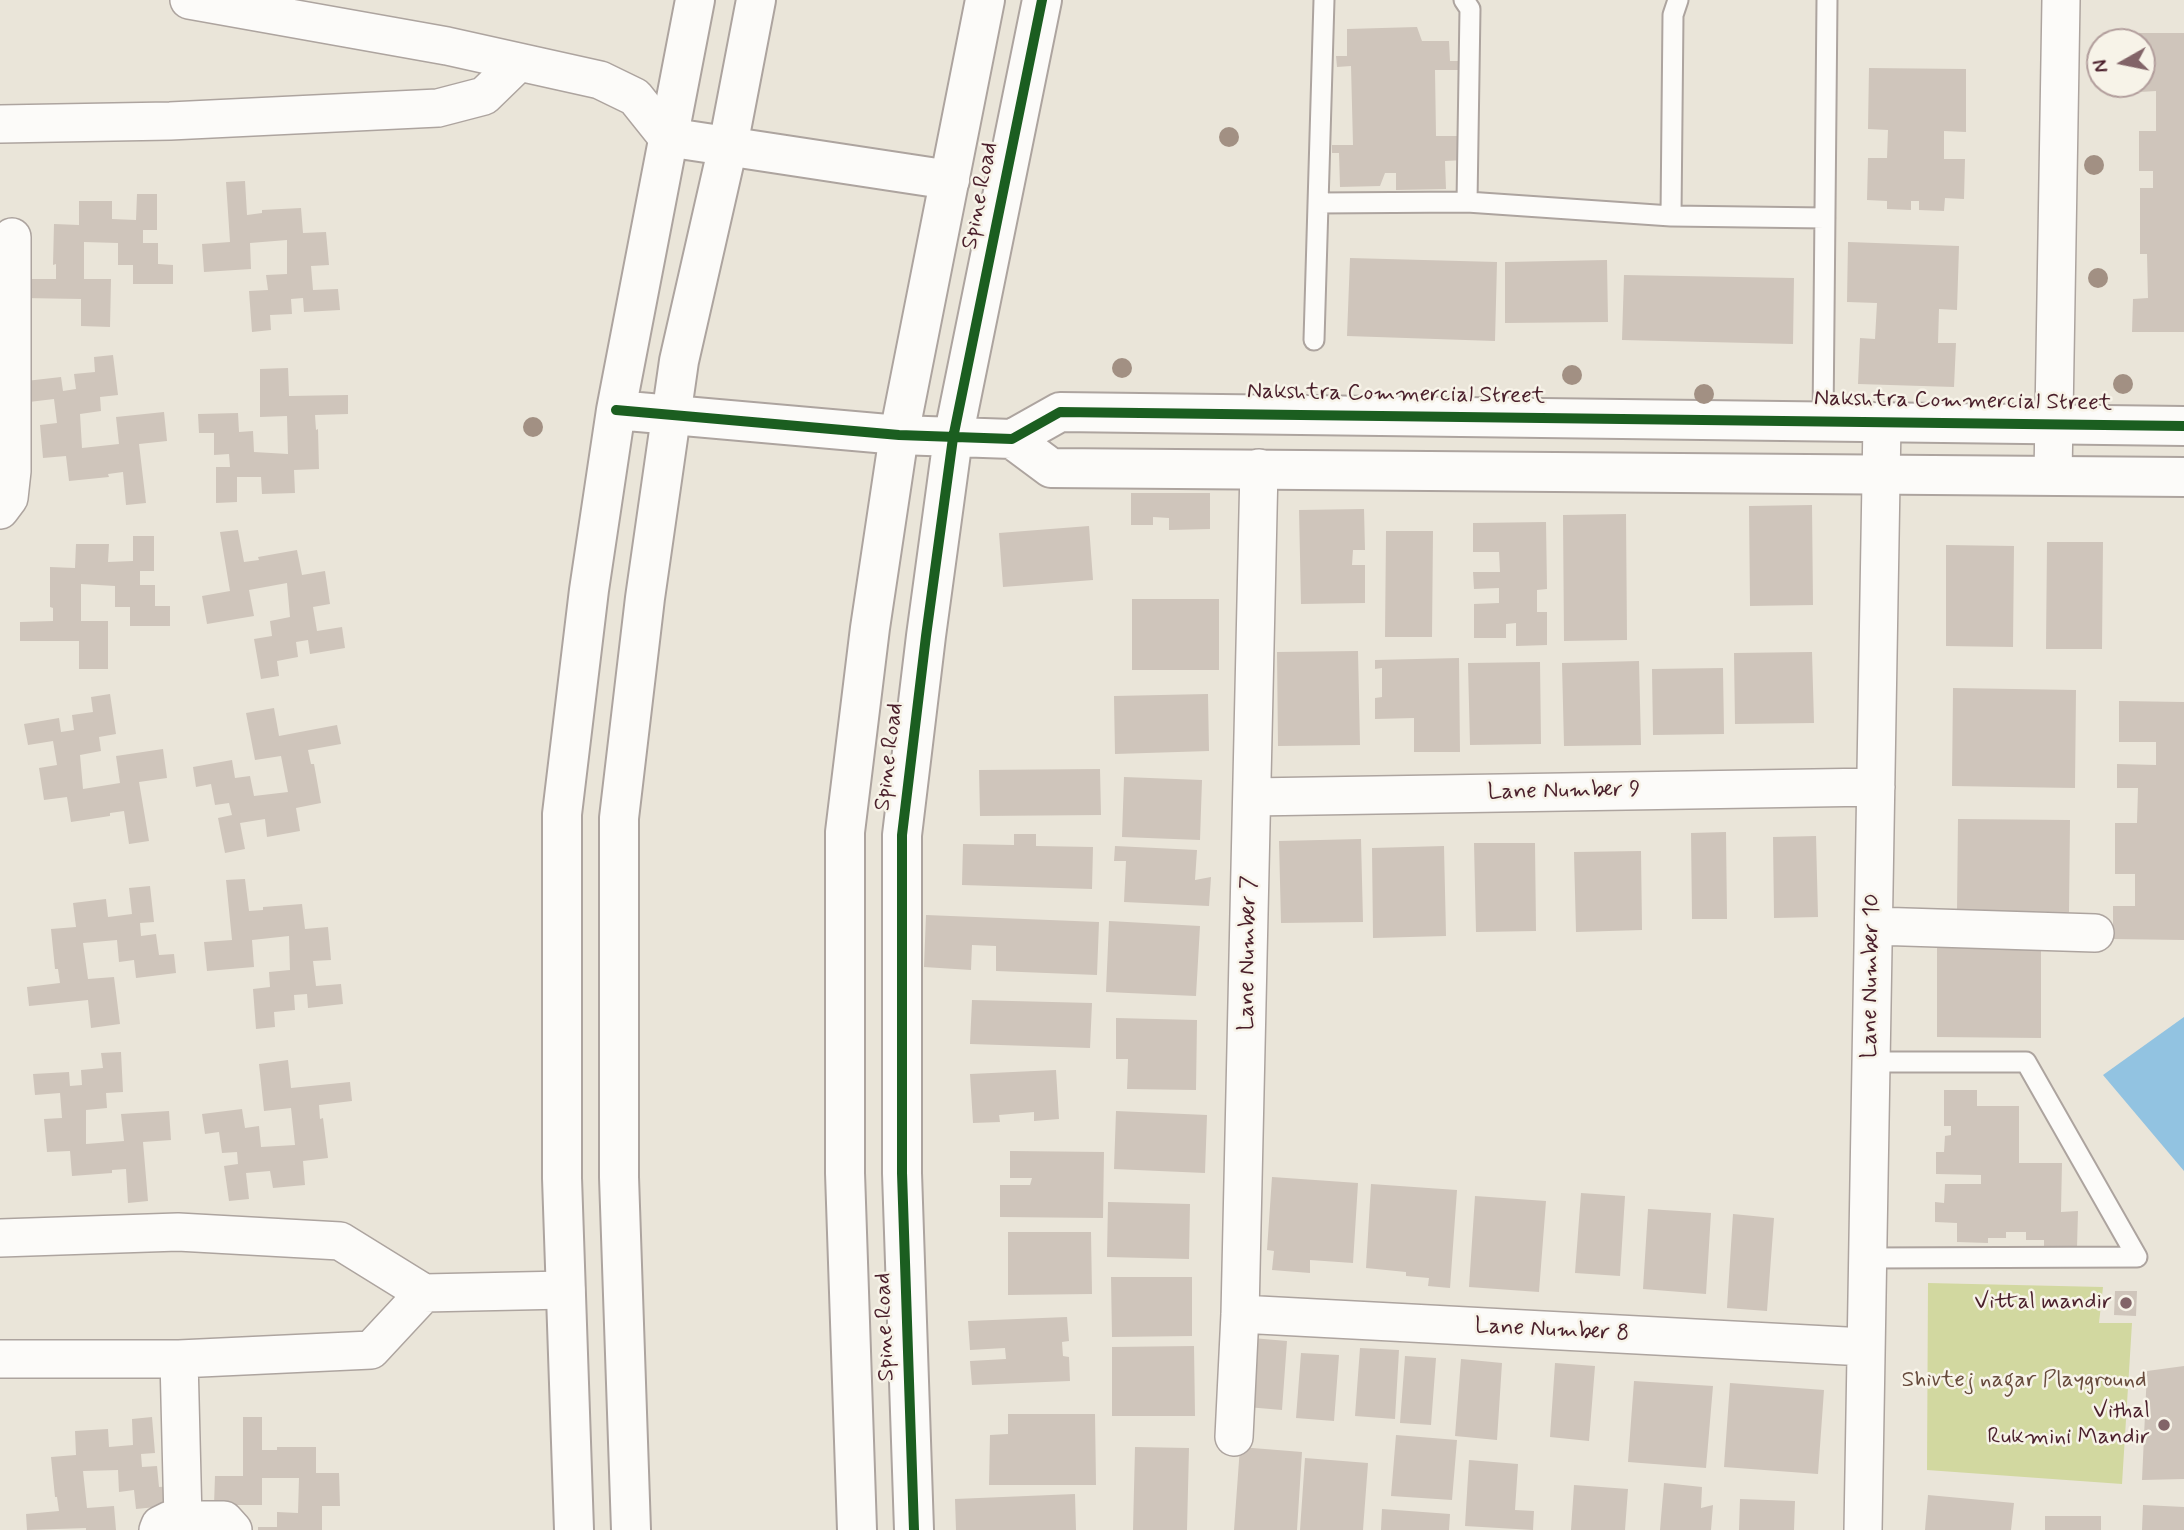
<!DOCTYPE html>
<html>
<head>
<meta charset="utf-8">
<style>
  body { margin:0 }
  #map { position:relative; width:2184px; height:1530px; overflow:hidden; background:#eae5d9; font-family:Mynerve,sans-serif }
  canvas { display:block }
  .north { position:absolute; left:2086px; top:28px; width:70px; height:70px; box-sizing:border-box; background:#f7f3e8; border:2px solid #b29e9c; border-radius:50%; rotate:261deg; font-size:19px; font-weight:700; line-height:28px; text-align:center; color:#4a1f2b }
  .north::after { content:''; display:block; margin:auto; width:24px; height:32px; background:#826468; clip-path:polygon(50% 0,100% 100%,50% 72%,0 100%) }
</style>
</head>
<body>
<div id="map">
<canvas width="2184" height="1530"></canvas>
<div class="north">N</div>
</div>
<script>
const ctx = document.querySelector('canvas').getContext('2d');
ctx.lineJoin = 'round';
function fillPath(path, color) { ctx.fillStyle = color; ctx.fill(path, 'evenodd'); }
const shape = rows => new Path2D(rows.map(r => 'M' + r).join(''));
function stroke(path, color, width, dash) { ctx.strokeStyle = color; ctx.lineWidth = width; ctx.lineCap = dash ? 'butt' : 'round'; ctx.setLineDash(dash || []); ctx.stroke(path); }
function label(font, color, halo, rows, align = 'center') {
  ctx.font = font + ' Mynerve,sans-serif'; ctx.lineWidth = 5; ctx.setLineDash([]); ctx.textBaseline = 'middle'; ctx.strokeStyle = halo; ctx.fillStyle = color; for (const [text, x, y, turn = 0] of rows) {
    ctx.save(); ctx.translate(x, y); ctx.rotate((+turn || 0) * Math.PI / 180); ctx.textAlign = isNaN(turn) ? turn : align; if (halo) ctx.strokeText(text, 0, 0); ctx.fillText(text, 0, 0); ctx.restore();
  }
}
const green = shape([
  [1928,1283,2103,1287,2099,1323,2132,1323,2122,1484,1927,1470]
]);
const water = shape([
  [2184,1017,2184,1171,2103,1075]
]);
const building = shape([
  [1417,27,1422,41,1449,41,1450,61,1461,61,1461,70,1435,70,1436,136,1464,136,1465,160,1445,161,1446,189,1396,190,1396,173,1385,173,1380,186,1340,187,1339,153,1332,153,1332,145,1353,145,1351,66,1337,67,1336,56,1347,56,1347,29],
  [2139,33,2184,33,2184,332,2132,332,2133,299,2148,298,2147,254,2140,254,2140,188,2153,188,2153,171,2139,171,2139,131,2156,131,2156,91,2140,92,2140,84,2142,84,2142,42,2139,42],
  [1869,68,1966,69,1966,132,1944,131,1944,159,1965,159,1964,199,1945,198,1944,211,1919,210,1919,201,1911,201,1911,210,1887,209,1887,201,1867,200,1868,158,1887,158,1888,130,1868,129],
  [245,181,247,215,262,213,262,210,301,208,303,233,326,232,329,265,311,266,313,290,338,289,340,310,304,312,303,298,291,299,292,314,270,315,271,330,252,332,249,291,268,290,266,275,287,274,287,240,250,243,251,269,204,272,202,244,230,242,226,182],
  [137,194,157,194,157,230,143,230,143,243,158,243,158,264,173,265,173,284,133,284,133,265,118,265,118,243,84,242,84,279,111,279,110,327,81,326,81,299,23,298,23,279,56,279,56,264,53,265,54,224,79,225,79,201,112,201,112,219,136,220],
  [1848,242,1959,246,1957,310,1939,309,1938,343,1956,343,1954,387,1858,384,1860,338,1875,339,1877,303,1847,302],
  [1350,258,1497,262,1495,341,1347,336],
  [1607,260,1608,322,1505,323,1505,262],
  [1624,275,1794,278,1793,344,1622,340],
  [113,355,118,395,100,397,101,411,80,414,82,448,119,444,116,417,164,412,167,441,139,444,146,503,126,505,123,472,108,474,109,477,69,481,66,456,43,458,40,425,57,423,54,399,29,402,26,381,61,377,63,391,76,389,74,374,95,372,94,357],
  [288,368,289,396,348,395,348,414,315,415,316,430,318,429,319,469,294,470,295,493,262,494,261,477,237,477,237,502,216,503,216,467,230,467,229,454,214,455,214,433,199,433,198,414,238,413,239,432,253,431,254,452,288,454,287,416,260,417,260,369],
  [1131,493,1210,493,1210,529,1169,530,1169,518,1153,517,1153,525,1131,525],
  [1812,505,1813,605,1750,606,1749,506],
  [1364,509,1365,550,1353,550,1352,565,1365,565,1365,603,1301,604,1299,510],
  [1626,514,1627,640,1564,641,1563,515],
  [1546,522,1547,589,1537,590,1537,612,1547,612,1547,645,1516,646,1516,623,1506,624,1506,638,1474,638,1474,604,1499,603,1499,588,1474,589,1473,572,1500,572,1499,552,1473,552,1473,523],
  [1089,526,1093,580,1003,587,999,533],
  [238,530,244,562,259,560,258,557,297,550,302,575,325,571,330,604,313,607,317,631,342,627,345,648,310,654,308,640,296,642,298,657,277,661,279,676,261,679,254,639,272,636,270,621,290,617,287,583,249,590,254,616,207,624,202,596,230,591,220,532],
  [1386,531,1433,531,1432,637,1385,637],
  [133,536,154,536,154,571,140,571,140,585,155,585,155,606,170,606,170,626,130,626,130,607,115,607,115,586,81,584,81,621,108,621,108,669,79,669,79,641,20,641,20,622,53,621,53,608,50,607,50,567,75,568,76,544,109,544,108,562,133,561],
  [2047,542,2103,542,2102,649,2046,649],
  [1946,545,2014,546,2013,647,1946,646],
  [1132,599,1219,599,1219,670,1132,670],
  [1358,651,1360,745,1278,746,1277,652],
  [1812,652,1814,723,1735,724,1734,653],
  [1459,658,1460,752,1414,752,1414,718,1375,719,1375,698,1382,697,1382,668,1375,669,1375,660],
  [1639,661,1641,745,1564,746,1562,663],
  [1540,662,1541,744,1470,745,1468,663],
  [1723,668,1724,734,1653,735,1652,669],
  [1953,688,2076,690,2075,788,1952,786],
  [110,694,116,734,99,737,101,751,80,755,83,789,120,783,116,756,163,749,167,778,139,782,149,841,129,844,124,811,110,813,110,816,71,822,67,797,44,800,39,768,57,765,53,741,28,745,24,724,59,718,61,732,74,730,72,715,93,712,91,697],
  [1208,694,1209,751,1115,754,1114,696],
  [2119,701,2184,702,2184,940,2113,939,2113,906,2135,906,2135,874,2115,874,2115,823,2137,823,2138,788,2117,788,2117,764,2156,765,2156,742,2119,742],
  [274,708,279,736,337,725,341,744,308,750,311,764,314,764,321,803,296,808,300,831,267,837,265,819,240,823,245,849,225,853,218,818,232,815,229,803,215,805,211,784,196,787,193,767,232,760,235,778,250,776,254,796,288,792,281,756,255,760,246,713],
  [1100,769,1101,815,980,816,979,770],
  [1124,777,1202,780,1200,840,1122,837],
  [1958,819,2070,820,2069,912,1957,911],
  [1726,832,1727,919,1692,919,1691,833],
  [1014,834,1036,834,1036,846,1093,847,1092,889,962,885,963,844,1014,845],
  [1816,836,1818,917,1774,918,1773,837],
  [1361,839,1363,922,1281,923,1279,841],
  [1474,843,1535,843,1536,931,1476,932],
  [1115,846,1197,850,1195,880,1211,877,1209,906,1124,902,1126,861,1114,861],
  [1444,846,1446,936,1373,938,1372,848],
  [1641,851,1642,930,1576,932,1574,852],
  [245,879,249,911,263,910,263,907,302,904,305,929,328,927,331,960,313,961,316,986,341,984,343,1004,308,1008,307,994,294,995,295,1010,274,1012,275,1027,256,1029,253,989,270,987,269,972,290,970,289,936,252,940,254,967,207,971,204,942,232,940,226,880],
  [150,886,154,922,140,923,141,936,156,934,159,955,174,954,176,973,136,978,134,960,119,962,117,940,83,943,88,979,114,977,120,1024,91,1028,88,1000,29,1006,27,987,60,983,58,969,55,969,51,929,76,927,73,903,106,899,108,917,132,914,129,888],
  [926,915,1099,922,1097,975,996,971,996,946,972,945,971,970,924,967],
  [1109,921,1200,926,1196,996,1106,992],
  [1937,944,2041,945,2041,1038,1937,1037],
  [972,1000,1092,1003,1090,1048,970,1044],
  [1116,1018,1197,1020,1196,1090,1127,1089,1128,1059,1116,1059],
  [121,1052,123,1092,106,1093,107,1108,86,1110,86,1144,124,1141,121,1114,169,1111,171,1140,143,1142,148,1201,128,1203,126,1169,112,1170,112,1173,72,1176,70,1151,47,1152,44,1119,62,1118,60,1093,35,1095,33,1074,69,1072,70,1086,82,1085,81,1070,103,1068,101,1053],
  [288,1060,291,1088,350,1082,352,1101,319,1105,320,1119,323,1118,328,1158,303,1161,305,1185,273,1188,270,1171,246,1173,249,1199,229,1201,224,1166,238,1164,237,1152,222,1153,219,1132,205,1134,202,1114,242,1109,245,1128,259,1126,261,1147,295,1145,291,1108,264,1111,259,1064],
  [1056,1070,1059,1119,1034,1121,1034,1112,999,1115,1000,1122,973,1123,970,1074],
  [1944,1090,1977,1090,1977,1106,2019,1106,2019,1163,2062,1163,2061,1212,2078,1211,2077,1248,2044,1248,2044,1240,2026,1240,2026,1232,2006,1232,2006,1238,1988,1238,1988,1243,1957,1242,1957,1223,1935,1222,1935,1202,1944,1203,1945,1184,1981,1184,1981,1175,1936,1174,1936,1152,1944,1152,1945,1136,1951,1135,1951,1126,1944,1126],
  [1116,1111,1207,1115,1205,1173,1114,1169],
  [1010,1151,1104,1152,1103,1218,1000,1217,1000,1185,1030,1185,1032,1178,1010,1178],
  [1272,1177,1358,1183,1353,1263,1310,1260,1310,1273,1272,1270,1274,1251,1267,1250],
  [1371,1184,1457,1190,1450,1288,1428,1286,1429,1278,1406,1276,1406,1272,1366,1268],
  [1581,1193,1625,1196,1620,1276,1575,1273],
  [1475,1196,1546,1201,1539,1292,1469,1287],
  [1108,1202,1190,1204,1189,1259,1107,1257],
  [1648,1209,1711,1213,1706,1294,1643,1289],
  [1733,1214,1774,1218,1767,1311,1727,1308],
  [1008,1232,1091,1232,1092,1294,1008,1295],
  [1111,1277,1192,1277,1192,1336,1112,1337],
  [2115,1291,2137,1291,2136,1316,2114,1315],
  [1067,1317,1069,1341,1062,1342,1063,1356,1069,1357,1070,1381,972,1385,970,1361,1006,1359,1005,1348,970,1350,968,1321],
  [1252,1338,1287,1341,1282,1410,1247,1407],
  [1194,1346,1195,1416,1112,1416,1112,1347],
  [1360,1348,1399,1350,1395,1419,1355,1416],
  [1301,1353,1339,1355,1334,1421,1296,1418],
  [1405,1356,1436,1358,1431,1425,1400,1423],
  [1461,1359,1502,1363,1497,1440,1455,1436],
  [1555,1363,1595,1366,1589,1441,1550,1437],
  [2184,1366,2184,1479,2142,1480,2147,1371],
  [1634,1381,1713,1386,1706,1468,1628,1462],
  [1730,1383,1824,1390,1818,1474,1724,1467],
  [1008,1414,1095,1414,1096,1485,989,1485,990,1435,1008,1434],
  [152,1417,155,1453,141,1454,142,1467,157,1466,159,1487,174,1486,176,1505,136,1509,134,1490,119,1492,118,1470,83,1471,87,1508,114,1506,116,1530,86,1530,86,1528,27,1530,26,1514,59,1511,57,1497,55,1497,51,1457,76,1455,75,1431,108,1429,109,1447,133,1445,132,1419],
  [243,1417,262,1417,262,1450,277,1450,277,1447,316,1447,316,1473,339,1473,340,1506,322,1506,322,1530,258,1530,258,1527,277,1527,277,1512,298,1513,299,1478,262,1478,262,1505,214,1505,215,1476,243,1476],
  [1396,1435,1457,1440,1452,1500,1391,1496],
  [1135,1447,1189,1448,1187,1530,1133,1530],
  [1240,1447,1302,1452,1297,1530,1234,1530],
  [1305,1458,1368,1463,1363,1530,1300,1530],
  [1469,1460,1518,1464,1515,1510,1534,1511,1533,1530,1465,1526],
  [1664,1483,1702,1487,1701,1508,1713,1505,1711,1530,1660,1530],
  [1574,1485,1628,1489,1625,1530,1571,1530],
  [1075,1494,1076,1530,956,1530,955,1499],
  [1928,1495,2014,1503,2011,1530,1925,1530],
  [1740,1499,1795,1501,1794,1530,1739,1530],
  [2143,1505,2184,1507,2184,1530,2142,1530],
  [1382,1509,1450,1514,1449,1530,1381,1530],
  [2045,1516,2101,1516,2101,1530,2045,1530]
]);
const service = shape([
  [1464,0,1470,9,1467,202],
  [1318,203,1467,202,1671,216,1825,218],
  [1671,216,1673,15,1678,0],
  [1314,340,1324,0],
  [1823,422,1827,0],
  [1867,1258,2137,1257,2026,1062,1871,1062]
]);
const minor = shape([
  [189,0,447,46,600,80,635,97,667,137],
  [0,124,170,121,438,108,484,96,519,62],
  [2053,476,2061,0],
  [0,510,9,498,12,471,12,237],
  [1252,797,1876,787],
  [1874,926,2095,933],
  [0,1238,178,1232,340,1241,424,1293,566,1290],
  [1240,1314,1865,1347],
  [0,1359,179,1359,371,1350,424,1293],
  [179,1359,183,1520],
  [1234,1437,1240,1314,1259,468],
  [158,1530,160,1525,170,1520,224,1520,233,1530],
  [1863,1530,1882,422]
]);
const tertiary = shape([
  [667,137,950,180],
  [616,410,899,435,1012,439,1060,412,2184,426],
  [1012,439,1051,468,2184,477],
  [574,1530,562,1178,562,814,589,590,616,410,695,0],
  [914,1530,902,1173,902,835,926,636,953,438,1042,0]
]);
const primary = shape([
  [631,1530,619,1177,619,818,645,598,679,361,728,146,756,0],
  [857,1530,845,1173,845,832,870,628,899,435,985,0]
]);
const cycleway = shape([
  [616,410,899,435,1012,439,1060,412,2184,426],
  [914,1530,902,1173,902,835,926,636,953,438,1042,0]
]);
const trees = [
  [1229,137],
  [2094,165],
  [2098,278],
  [1122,368],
  [1572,375],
  [2123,384],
  [1704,394],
  [533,427]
];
const markers = [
  [2126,1303,7,"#826468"],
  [2164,1425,7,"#826468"]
];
const streetNames = [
  ["Spine Road",981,196,-79],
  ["Nakshtra Commercial Street",1396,395,1],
  ["Nakshtra Commercial Street",1963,402,1],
  ["Spine Road",890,757,-83],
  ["Lane Number 9",1564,792,-1],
  ["Lane Number 7",1249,953,-89],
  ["Lane Number 10",1872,976,-89],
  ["Spine Road",886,1327,-92],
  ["Lane Number 8",1552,1331,3]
];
const poiNames = [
  ["Vittal mandir",2112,1303],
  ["Vithal",2150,1412],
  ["Rukmini Mandir",2150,1438]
];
const parkNames = [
  ["Shivtej nagar Playground",2024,1381]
];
fillPath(green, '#d2d8a0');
fillPath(water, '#92c3e1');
fillPath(building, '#cfc5bb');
stroke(service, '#ada49f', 23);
stroke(minor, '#ada49f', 40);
stroke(tertiary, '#ada49f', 42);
stroke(primary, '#ada49f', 42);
stroke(service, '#fcfbf9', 19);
stroke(minor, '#fcfbf9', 37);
stroke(tertiary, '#fcfbf9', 38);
stroke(primary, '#fcfbf9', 38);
stroke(cycleway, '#1b5e20', 10);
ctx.fillStyle = '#a29083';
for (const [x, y] of trees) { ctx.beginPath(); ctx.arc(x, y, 10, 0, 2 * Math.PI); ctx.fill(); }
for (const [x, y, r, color] of markers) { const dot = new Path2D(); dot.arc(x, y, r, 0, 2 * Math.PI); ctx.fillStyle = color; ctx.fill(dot); stroke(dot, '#f7f3e8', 2.5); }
label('23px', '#4a1f2b', '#f7f3e8', streetNames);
label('23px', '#4a1f2b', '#f7f3e8', poiNames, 'right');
label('23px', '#674b3c', '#f7f3e8', parkNames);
</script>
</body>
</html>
